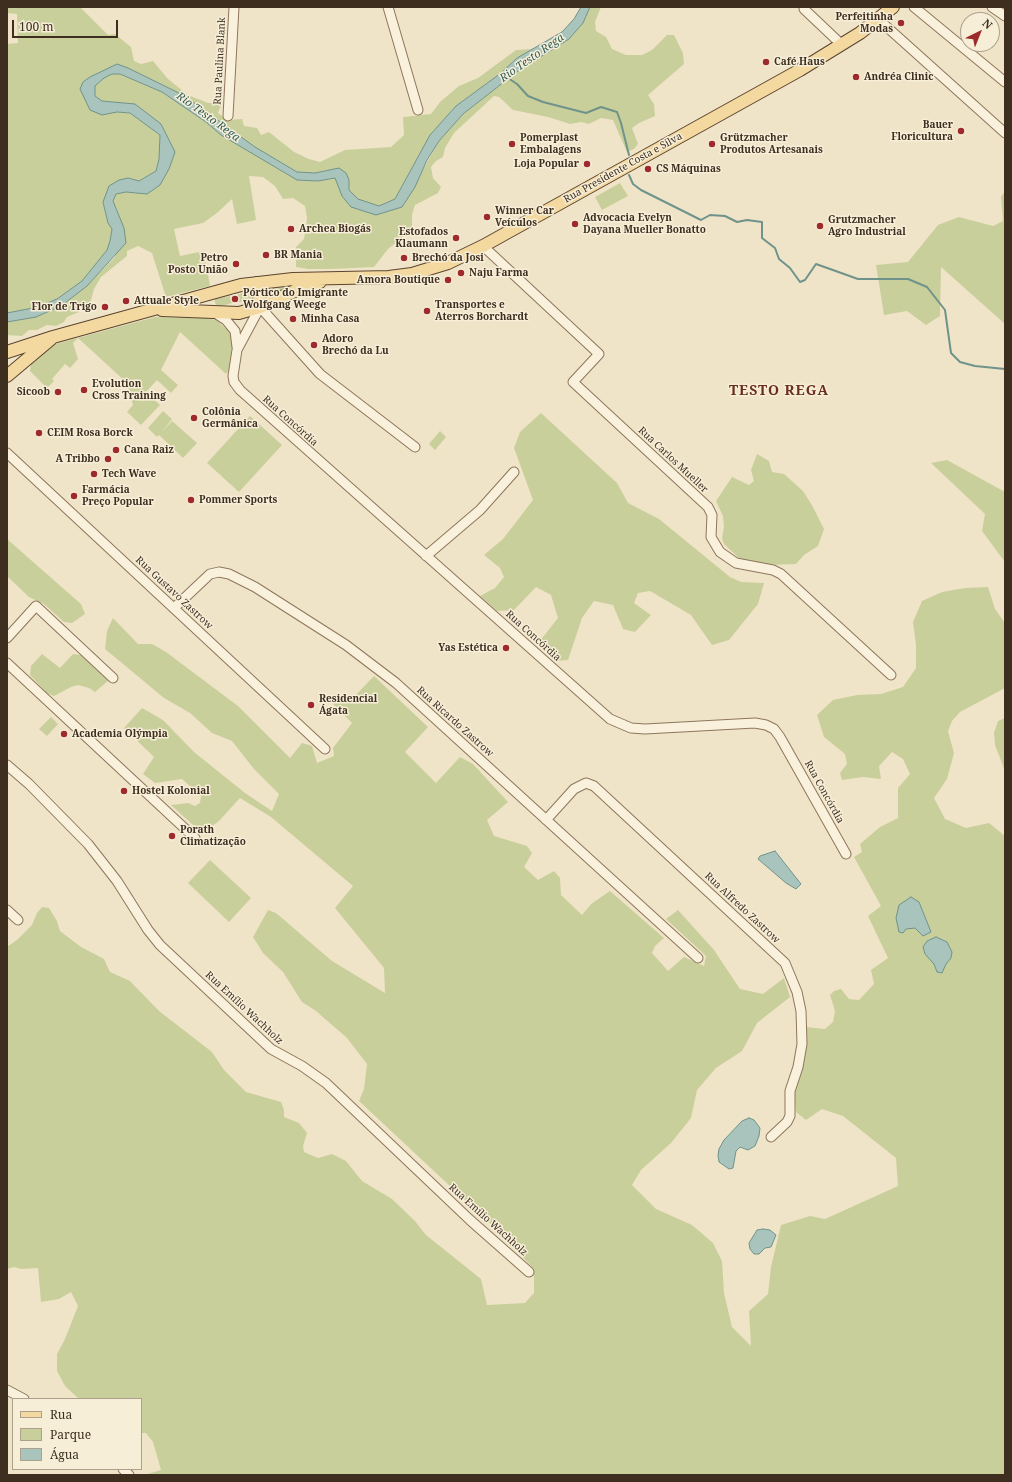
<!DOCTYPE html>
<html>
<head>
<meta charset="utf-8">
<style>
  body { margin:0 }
  #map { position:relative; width:1012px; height:1482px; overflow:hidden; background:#f0e4c8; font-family:"Noto Serif",serif }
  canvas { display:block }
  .frame { position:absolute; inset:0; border:8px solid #3d2e20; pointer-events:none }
  .legend { position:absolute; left:12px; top:1398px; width:130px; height:72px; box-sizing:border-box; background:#f7eed8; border:1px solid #ada18e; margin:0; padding:5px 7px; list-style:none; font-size:12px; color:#3d2e20 }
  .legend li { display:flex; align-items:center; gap:8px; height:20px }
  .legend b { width:20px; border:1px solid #ada18e }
  .north { position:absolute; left:960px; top:12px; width:40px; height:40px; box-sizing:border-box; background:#f7eed8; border:1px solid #ada18e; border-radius:50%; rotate:43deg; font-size:11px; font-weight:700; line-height:16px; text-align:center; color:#3d2e20 }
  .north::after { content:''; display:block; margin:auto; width:14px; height:18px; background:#9e2a2b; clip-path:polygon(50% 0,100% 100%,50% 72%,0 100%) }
  .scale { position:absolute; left:12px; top:20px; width:106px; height:18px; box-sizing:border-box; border:2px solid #3d2e20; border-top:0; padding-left:5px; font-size:12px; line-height:14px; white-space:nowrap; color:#3d2e20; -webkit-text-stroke:3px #f7eed8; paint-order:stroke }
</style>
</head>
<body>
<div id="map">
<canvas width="1012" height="1482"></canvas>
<div class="frame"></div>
<ul class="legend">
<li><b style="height:5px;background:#f3d9a0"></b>Rua</li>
<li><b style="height:11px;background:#c9cf9b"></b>Parque</li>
<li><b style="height:11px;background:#a9c4bc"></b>Água</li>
</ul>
<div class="north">N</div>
<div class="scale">100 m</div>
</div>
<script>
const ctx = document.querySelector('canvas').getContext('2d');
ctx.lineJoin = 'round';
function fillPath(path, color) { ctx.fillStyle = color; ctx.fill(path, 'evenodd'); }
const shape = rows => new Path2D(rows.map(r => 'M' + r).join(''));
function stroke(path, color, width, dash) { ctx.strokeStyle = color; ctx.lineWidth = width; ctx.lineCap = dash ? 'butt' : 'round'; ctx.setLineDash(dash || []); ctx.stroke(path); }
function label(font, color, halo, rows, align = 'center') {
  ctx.font = font + ' "Noto Serif",serif'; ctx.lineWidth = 3; ctx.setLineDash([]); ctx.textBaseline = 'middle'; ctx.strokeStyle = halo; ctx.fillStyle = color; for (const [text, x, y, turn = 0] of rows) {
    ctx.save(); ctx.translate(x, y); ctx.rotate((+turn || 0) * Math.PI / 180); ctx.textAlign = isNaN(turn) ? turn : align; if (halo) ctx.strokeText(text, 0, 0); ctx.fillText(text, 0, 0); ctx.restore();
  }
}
const green = shape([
  [7,7,80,7,108,35,115,34,131,47,134,61,141,64,153,61,168,79,188,95,208,103,222,103,218,113,227,120,242,119,244,126,257,128,261,135,269,132,294,152,309,159,320,162,345,150,391,147,404,135,403,117,431,114,440,102,459,86,478,78,516,50,532,49,517,58,501,73,456,106,430,135,395,199,379,206,358,199,349,190,349,180,327,170,315,173,297,172,255,147,183,95,128,68,83,82,102,115,117,112,130,113,160,135,159,159,156,171,138,181,128,178,103,202,108,223,112,229,110,241,107,250,82,281,57,299,38,307,7,313,7,44,18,43,17,14,7,13],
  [590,7,601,7,595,22,596,31,606,37,612,49,626,55,642,55,652,50,667,35,674,35,683,53,684,64,648,95,654,104,655,116,639,123,632,128,638,144,634,149,627,152,613,120,601,118,589,124,581,122,570,124,548,117,513,110,499,97,494,96,454,133,445,148,443,157,436,161,431,167,433,178,441,187,438,193,415,205,412,215,412,230,388,249,374,267,332,269,308,269,296,267,296,247,304,239,306,227,307,218,305,206,293,198,283,199,275,186,263,177,249,176,256,220,237,224,232,199,217,213,203,223,174,229,180,256,204,251,210,286,166,297,152,253,138,246,127,251,127,256,101,277,94,289,90,304,79,308,79,312,67,317,64,322,56,326,47,325,37,330,29,330,22,336,7,335,7,322,36,317,61,306,87,286,115,257,117,210,113,201,116,194,126,192,147,194,174,152,161,124,114,102,102,101,95,96,95,86,104,78,112,74,120,74,162,92,206,122,221,135,297,180,318,181,335,178,351,207,402,207,439,141,463,114,518,71,569,39,583,23],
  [620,183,628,196,602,210,595,197],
  [1005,191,1005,324,941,267,940,316,926,325,907,311,884,315,876,265,908,262,938,225,959,217,993,226,1003,221,1001,197],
  [302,281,265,299,261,285],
  [250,290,253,296,253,301,239,302,237,295],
  [230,296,232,303,218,307,215,303,215,299],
  [155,317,205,318,216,320,230,332,233,338,232,348,229,370,226,374,180,332,161,370,178,385,171,393,157,380,146,392,160,405,141,425,127,412,133,405,126,382,78,338,73,343,78,359,70,368,65,364,52,379,54,381,47,388,30,371,31,363,52,345,144,320],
  [163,411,172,419,162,432,172,421,197,443,183,458,159,435,157,437,148,428],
  [541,413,617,483,628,503,659,519,730,577,741,582,764,583,758,604,729,640,712,645,691,615,650,591,638,593,634,603,651,615,635,632,623,629,613,605,594,601,582,618,568,660,557,661,539,642,558,618,551,595,536,587,514,610,497,611,480,596,495,588,504,577,500,568,484,555,503,539,533,500,514,448,520,432],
  [250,416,282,445,239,492,207,463],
  [440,431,446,437,435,450,429,444],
  [757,454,769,461,772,472,784,474,803,491,813,507,824,529,818,546,804,555,796,564,768,565,740,559,724,544,722,538,724,527,723,516,716,501,732,477,749,485,754,481,751,470],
  [947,460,1005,492,1005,562,982,531,985,514,931,463],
  [7,539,81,604,85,614,72,623,64,622,44,604,29,597,9,578,7,576],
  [988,587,995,609,1005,623,1005,688,960,712,952,721,948,731,954,753,947,779,934,798,945,819,966,828,989,823,1005,836,1005,1475,144,1475,161,1470,153,1442,146,1433,141,1433,141,1399,79,1399,65,1386,57,1371,57,1354,65,1339,78,1306,71,1292,59,1299,41,1302,38,1268,21,1269,14,1267,7,1269,7,947,18,939,32,925,37,913,42,907,49,908,57,921,60,931,81,947,104,959,110,972,130,981,159,1011,212,1052,224,1070,246,1092,281,1102,284,1110,284,1117,299,1123,307,1133,303,1146,304,1152,318,1158,332,1154,346,1161,362,1181,392,1199,415,1221,426,1235,481,1279,487,1305,525,1303,534,1293,534,1269,497,1230,359,1101,364,1089,367,1064,347,1038,316,1011,302,1002,283,972,263,953,253,937,268,910,276,913,332,961,385,993,384,968,335,908,353,886,271,817,240,798,219,821,208,829,193,825,171,805,188,803,195,806,200,803,201,796,182,779,155,783,143,774,154,757,124,728,142,708,163,720,194,752,245,793,272,811,279,794,254,769,232,741,212,733,190,713,164,698,105,649,107,631,113,618,138,644,152,644,166,652,238,706,290,758,302,743,312,746,317,763,334,756,333,748,352,723,333,704,335,701,341,700,349,702,374,676,428,727,405,752,436,783,460,757,473,764,508,802,487,820,494,836,527,846,532,853,524,867,538,880,554,871,560,878,561,895,582,915,591,904,610,891,664,938,655,946,652,953,668,971,684,957,704,966,706,956,666,919,678,910,714,950,740,989,763,994,784,978,790,997,757,1023,742,1051,716,1068,697,1090,691,1118,671,1143,641,1170,632,1185,656,1209,692,1225,713,1243,722,1261,724,1293,732,1327,751,1346,749,1311,768,1294,771,1267,781,1225,810,1216,825,1219,898,1186,896,1158,843,1116,822,1109,806,1120,796,1112,794,1089,804,1064,806,1027,825,1029,833,1022,835,1011,830,995,834,991,841,989,849,999,859,1000,874,984,871,970,888,958,868,916,881,906,854,857,862,852,860,844,880,827,898,818,898,788,910,774,903,759,892,752,879,766,881,779,863,777,842,780,840,773,847,764,845,754,824,737,817,715,833,700,857,695,881,694,903,687,916,668,916,645,913,622,922,601,942,592,965,588],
  [42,654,60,668,73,654,82,655,109,680,95,692,89,688,78,685,71,687,54,696,47,693,30,675,31,666],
  [51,717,58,724,47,736,39,729],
  [1005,718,1005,771,995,745,994,733,998,721],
  [210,860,251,898,229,922,188,883]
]);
const water = shape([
  [581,7,590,7,583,23,569,39,518,71,463,114,439,141,427,160,415,187,402,207,376,215,351,207,342,196,335,178,318,181,297,180,221,135,206,122,162,92,120,74,112,74,104,78,95,86,95,96,102,101,135,104,161,124,175,152,169,169,160,185,147,194,126,192,116,194,113,201,124,228,126,243,87,286,61,306,36,317,7,322,7,313,38,307,57,299,82,281,107,250,110,241,112,229,108,223,103,202,109,186,119,180,128,178,139,181,156,171,159,159,160,135,130,113,117,112,102,115,90,110,80,89,83,82,90,77,117,64,128,68,183,95,255,147,297,172,315,173,339,168,346,173,349,180,349,190,358,199,379,206,395,199,430,135,456,106,501,73,517,58,562,32,574,19,581,7],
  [775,851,801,884,796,889,786,883,758,859,760,856,775,851],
  [911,897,919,902,931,932,923,936,915,928,906,929,903,933,899,932,896,918,899,905,911,897],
  [936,937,947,942,952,952,951,958,946,964,942,973,937,972,934,964,925,954,923,947,927,941,936,937],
  [749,1118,754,1120,760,1128,759,1136,755,1146,748,1150,740,1147,736,1151,733,1168,729,1169,719,1162,718,1155,719,1149,724,1140,742,1121,749,1118],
  [763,1229,770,1230,776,1235,771,1247,765,1248,759,1254,754,1254,750,1249,749,1243,757,1230,763,1229]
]);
const stream = shape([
  [508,78,517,84,528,96,543,102,586,113,601,107,617,112,621,123,629,155],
  [629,175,633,184,641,190,701,220,710,215,725,216,737,222,747,220,762,222,762,238,775,248,779,259,790,268,800,282,805,280,816,264,858,279,908,279,927,287,945,310,951,353,960,362,975,366,1005,369]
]);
const minor = shape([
  [388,7,418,110],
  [914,7,1005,82],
  [992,7,1005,16],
  [804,9,842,45],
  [878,19,1005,133],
  [228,116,234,7],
  [483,246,599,354,573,382,708,507,712,515,711,537,720,552,736,563,773,570,781,574,891,675],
  [215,313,226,320,235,331,237,347],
  [415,447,320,374,260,307,237,350,233,376,234,382,240,390,610,719,631,728,645,729,755,723,766,725,774,729,780,737,846,854],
  [7,453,325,749],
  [426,556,480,510,514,472],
  [174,608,210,574,219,572,229,574,255,587,346,645,396,683,698,958],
  [7,638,36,606,113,678],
  [7,663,195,838],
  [7,765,29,784,88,844,117,881,148,930,160,945,271,1049,302,1066,326,1083,470,1220,529,1272],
  [546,820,574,789,586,783,594,786,785,963,797,992,801,1011,802,1044,798,1067,790,1091,790,1116,787,1122,771,1137],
  [7,910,18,920],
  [7,1390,24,1399],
  [123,1469,129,1475]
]);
const major = shape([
  [256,283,259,294,260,307],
  [162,310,239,313,260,307,297,290,320,282],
  [7,352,53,337,241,285,293,279,389,277,412,274,448,263,483,246,800,70,860,33,893,7],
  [7,376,51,339]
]);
const markers = [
  [901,23,4,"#9e2a2b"],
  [766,62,4,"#9e2a2b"],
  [856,77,4,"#9e2a2b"],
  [961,131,4,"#9e2a2b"],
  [512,144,4,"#9e2a2b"],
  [712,144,4,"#9e2a2b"],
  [587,164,4,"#9e2a2b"],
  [648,169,4,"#9e2a2b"],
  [487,217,4,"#9e2a2b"],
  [575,224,4,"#9e2a2b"],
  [820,226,4,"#9e2a2b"],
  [291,229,4,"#9e2a2b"],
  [456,238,4,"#9e2a2b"],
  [266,255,4,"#9e2a2b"],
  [404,258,4,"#9e2a2b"],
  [236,264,4,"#9e2a2b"],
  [461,273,4,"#9e2a2b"],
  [448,280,4,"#9e2a2b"],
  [235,299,4,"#9e2a2b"],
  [126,301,4,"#9e2a2b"],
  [105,307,4,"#9e2a2b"],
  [427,311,4,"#9e2a2b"],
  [293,319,4,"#9e2a2b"],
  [314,345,4,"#9e2a2b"],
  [84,390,4,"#9e2a2b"],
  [58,392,4,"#9e2a2b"],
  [194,418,4,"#9e2a2b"],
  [39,433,4,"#9e2a2b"],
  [116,450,4,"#9e2a2b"],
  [108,459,4,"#9e2a2b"],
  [94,474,4,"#9e2a2b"],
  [74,496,4,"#9e2a2b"],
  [191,500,4,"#9e2a2b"],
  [506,648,4,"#9e2a2b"],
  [311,705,4,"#9e2a2b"],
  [64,734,4,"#9e2a2b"],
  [124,791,4,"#9e2a2b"],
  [172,836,4,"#9e2a2b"]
];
const poiNames = [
  ["Perfeitinha",893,17,"right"],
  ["Modas",893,29,"right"],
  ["Café Haus",774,62],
  ["Andréa Clinic",864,77],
  ["Bauer",953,125,"right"],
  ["Floricultura",953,137,"right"],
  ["Pomerplast",520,138],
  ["Embalagens",520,150],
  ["Grützmacher",720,138],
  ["Produtos Artesanais",720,150],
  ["Loja Popular",579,164,"right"],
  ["CS Máquinas",656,169],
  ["Winner Car",495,211],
  ["Veículos",495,223],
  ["Advocacia Evelyn",583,218],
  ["Dayana Mueller Bonatto",583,230],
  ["Grutzmacher",828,220],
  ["Agro Industrial",828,232],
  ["Archea Biogás",299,229],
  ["Estofados",448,232,"right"],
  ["Klaumann",448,244,"right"],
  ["BR Mania",274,255],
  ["Petro",228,258,"right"],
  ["Posto União",228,270,"right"],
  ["Brechó da Josi",412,258],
  ["Naju Farma",469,273],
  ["Amora Boutique",440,280,"right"],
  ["Pórtico do Imigrante",243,293],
  ["Wolfgang Weege",243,305],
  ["Attuale Style",134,301],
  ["Transportes e",435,305],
  ["Aterros Borchardt",435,317],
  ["Flor de Trigo",97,307,"right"],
  ["Minha Casa",301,319],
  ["Adoro",322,339],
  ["Brechó da Lu",322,351],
  ["Evolution",92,384],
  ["Cross Training",92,396],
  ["Sicoob",50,392,"right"],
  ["Colônia",202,412],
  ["Germânica",202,424],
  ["CEIM Rosa Borck",47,433],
  ["Cana Raiz",124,450],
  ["A Tribbo",100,459,"right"],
  ["Tech Wave",102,474],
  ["Farmácia",82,490],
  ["Preço Popular",82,502],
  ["Pommer Sports",199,500],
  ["Yas Estética",498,648,"right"],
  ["Residencial",319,699],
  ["Ágata",319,711],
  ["Academia Olýmpia",72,734],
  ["Hostel Kolonial",132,791],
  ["Porath",180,830],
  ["Climatização",180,842]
];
const streetNames = [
  ["Rua Paulina Blank",220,61,-87],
  ["Rua Presidente Costa e Silva",623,168,-29],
  ["Rua Concórdia",290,421,42],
  ["Rua Carlos Mueller",673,460,43],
  ["Rua Gustavo Zastrow",174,593,43],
  ["Rua Concórdia",533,636,42],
  ["Rua Ricardo Zastrow",455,722,42],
  ["Rua Concórdia",824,792,61],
  ["Rua Alfredo Zastrow",742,908,43],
  ["Rua Emílio Wachholz",244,1008,43],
  ["Rua Emílio Wachholz",488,1220,42]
];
const waterNames = [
  ["Rio Testo Rega",532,58,-35],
  ["Rio Testo Rega",208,117,36]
];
const districtNames = [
  ["TESTO REGA",779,391]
];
fillPath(green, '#c9cf9b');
fillPath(water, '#a9c4bc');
stroke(water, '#6f938a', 1);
stroke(stream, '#6f938a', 2);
stroke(minor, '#8d765c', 11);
stroke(major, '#5b4430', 14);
stroke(minor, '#faf1dc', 9);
stroke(major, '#f3d9a0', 12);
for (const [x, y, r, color] of markers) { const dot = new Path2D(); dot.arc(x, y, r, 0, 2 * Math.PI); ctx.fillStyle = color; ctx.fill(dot); stroke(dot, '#f7eed8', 1.5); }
label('bold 10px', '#3d2e20', '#f7eed8', poiNames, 'left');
label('10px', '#3d2e20', '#f7eed8', streetNames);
label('italic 11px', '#2f5d5a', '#f7eed8', waterNames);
ctx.letterSpacing = '1px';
label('bold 14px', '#6b2e1e', '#f7eed8', districtNames);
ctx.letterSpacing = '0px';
</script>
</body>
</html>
